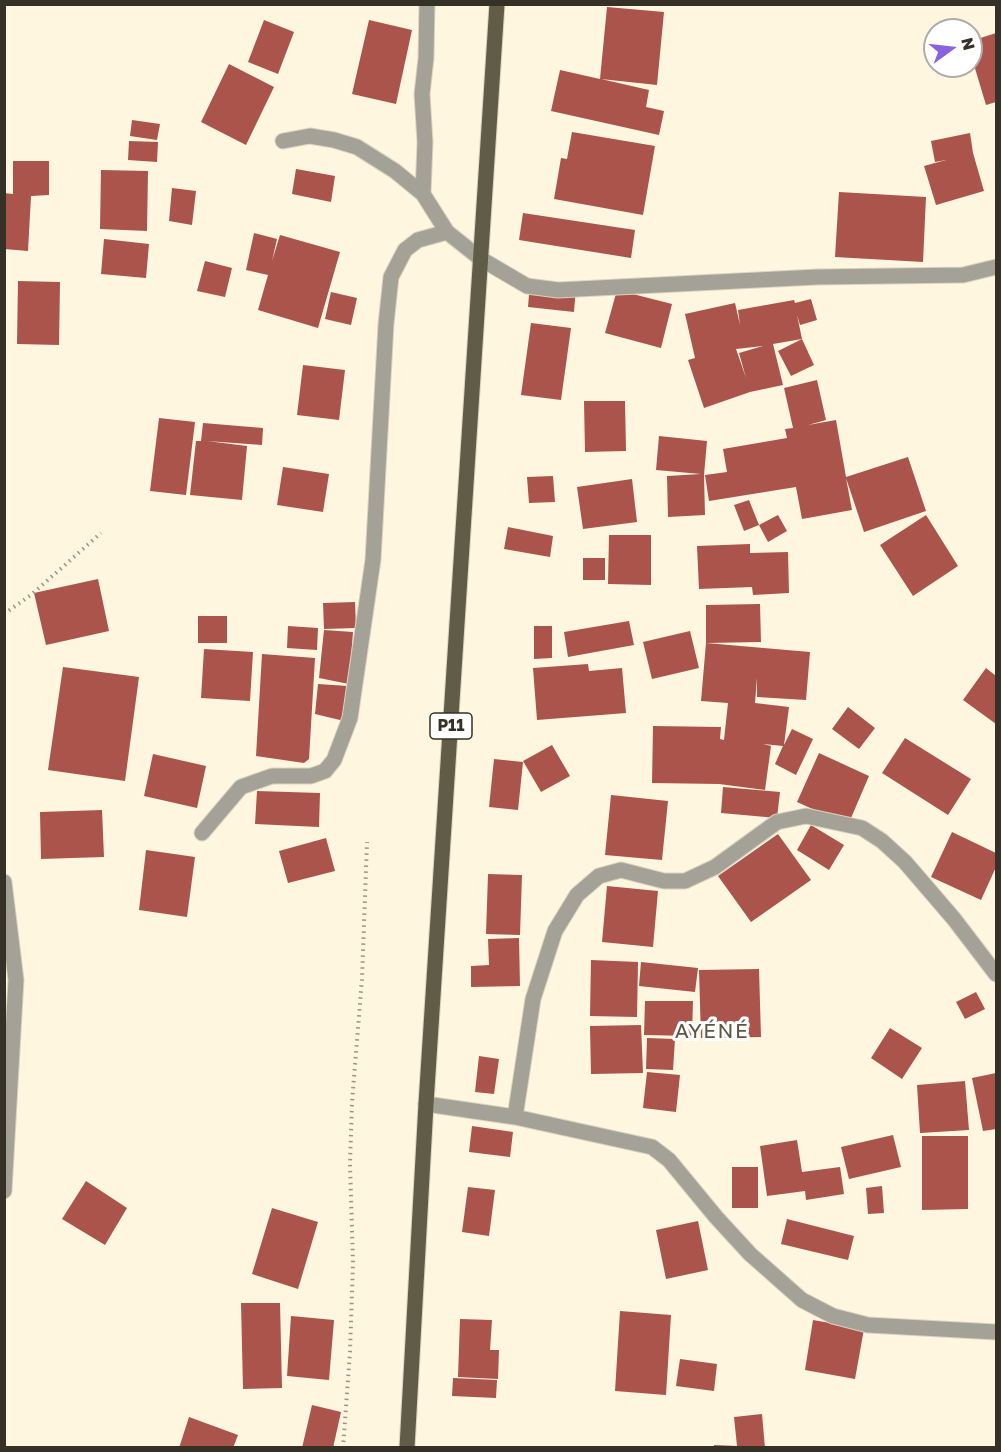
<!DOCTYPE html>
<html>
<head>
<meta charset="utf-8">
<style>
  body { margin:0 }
  #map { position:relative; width:1001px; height:1452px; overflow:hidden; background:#fff6e0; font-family:"Golos Text",sans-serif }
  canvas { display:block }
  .frame { position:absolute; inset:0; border:6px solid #363127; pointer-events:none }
  .north { position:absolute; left:923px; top:18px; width:60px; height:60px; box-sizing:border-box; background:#fff; border:2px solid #afada9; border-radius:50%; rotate:75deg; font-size:16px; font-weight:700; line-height:24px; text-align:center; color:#363127 }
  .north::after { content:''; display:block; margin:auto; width:21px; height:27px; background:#8a62dd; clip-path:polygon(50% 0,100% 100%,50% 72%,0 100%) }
</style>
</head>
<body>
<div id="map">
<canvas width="1001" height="1452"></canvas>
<div class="frame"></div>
<div class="north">N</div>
</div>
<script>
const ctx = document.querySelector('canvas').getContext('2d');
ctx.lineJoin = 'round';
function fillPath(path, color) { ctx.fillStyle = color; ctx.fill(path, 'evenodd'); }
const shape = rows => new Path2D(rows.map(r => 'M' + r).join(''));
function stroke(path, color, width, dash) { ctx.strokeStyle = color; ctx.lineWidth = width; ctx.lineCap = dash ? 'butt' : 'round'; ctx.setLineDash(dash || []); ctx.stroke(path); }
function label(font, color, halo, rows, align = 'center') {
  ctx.font = font + ' "Golos Text",sans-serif'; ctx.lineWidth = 6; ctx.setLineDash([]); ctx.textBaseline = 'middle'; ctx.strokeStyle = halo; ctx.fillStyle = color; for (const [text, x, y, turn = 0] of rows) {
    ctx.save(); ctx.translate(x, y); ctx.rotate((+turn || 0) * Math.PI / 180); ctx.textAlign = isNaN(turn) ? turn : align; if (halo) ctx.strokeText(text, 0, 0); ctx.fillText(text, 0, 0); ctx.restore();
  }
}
const building = shape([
  [607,7,664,12,657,85,601,79,649,90,646,107,664,111,659,135,551,111,560,70,600,79],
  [264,20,294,32,278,74,248,62],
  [369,20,412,30,396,104,352,94],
  [996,33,996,102,986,105,971,55,971,41],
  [229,64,274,87,246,145,201,122],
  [132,120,160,124,157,140,130,136],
  [572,132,655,146,643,215,554,199,561,158,567,159],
  [970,133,973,153,984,191,936,205,924,166,946,160,935,162,931,141],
  [129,141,158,142,157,162,128,160],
  [13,161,49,161,49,195,31,196,28,251,4,249,4,193,13,194],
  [296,169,335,176,331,202,292,194],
  [101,170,148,171,147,231,100,229],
  [172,188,196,191,192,225,169,221],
  [839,192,926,197,923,262,835,257],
  [523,213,635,230,631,258,519,240],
  [254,233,277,239,272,261,280,235,340,252,318,328,258,310,268,275,246,270],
  [104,239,149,244,146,278,101,274],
  [205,261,232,268,225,297,197,291],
  [18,281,60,282,59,345,17,344],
  [530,282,576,286,574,312,528,307],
  [617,290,672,304,661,348,605,333],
  [331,292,357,298,351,325,325,319],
  [811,299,817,320,800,325,797,315,802,339,773,344,783,385,750,392,704,408,688,360,695,358,685,314,735,303,740,325,738,310,794,300,795,303],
  [763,346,739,353,746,378,736,349],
  [531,323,571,328,561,400,521,395],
  [802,339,814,365,791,376,778,351],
  [303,365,345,370,339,420,297,415],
  [817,380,826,420,808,425,836,420,846,477,908,457,926,511,864,532,846,478,852,510,802,519,796,487,709,501,705,475,727,472,723,449,787,438,785,429,793,428,784,388],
  [584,401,625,401,626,451,585,452],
  [159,418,195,422,186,495,150,491],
  [203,423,263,428,262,445,207,441,247,446,242,500,190,495,196,441,201,441],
  [659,436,707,441,704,475,705,515,668,517,667,476,701,474,656,470],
  [283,467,329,474,323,512,277,505],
  [553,476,555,502,529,503,527,477],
  [632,479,637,522,583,529,577,487],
  [749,500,759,525,744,531,734,505],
  [778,515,787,531,768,542,759,525],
  [926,515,958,566,913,596,880,545],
  [508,527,553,536,550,557,504,549],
  [609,535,651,535,651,585,608,584],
  [750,544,750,553,788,552,789,593,753,595,752,587,699,589,697,546],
  [583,558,605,558,605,580,583,580],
  [98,579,109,631,46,645,34,593],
  [355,602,356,628,324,629,323,603],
  [760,604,761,642,706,643,706,605],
  [198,616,227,616,227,643,198,643],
  [629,621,634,645,568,657,564,632],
  [288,626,318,628,317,650,287,648],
  [534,626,552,626,552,658,534,659],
  [324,630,353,632,349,684,319,678],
  [690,631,699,668,652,679,643,642],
  [706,643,810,652,806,700,757,697,757,678,755,703,789,707,784,745,792,729,813,739,796,775,775,764,783,746,763,744,771,746,765,790,719,784,652,783,653,726,721,727,720,739,724,740,728,703,701,701],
  [204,649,253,652,250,701,201,698],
  [262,654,315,658,309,759,304,763,256,756],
  [588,664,589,671,622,668,626,713,537,720,533,668],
  [63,667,139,677,125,781,48,770],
  [986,668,996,676,996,724,963,700],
  [318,684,348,686,344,721,315,714],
  [848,707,875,728,859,749,832,729],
  [905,738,971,779,948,815,882,773],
  [552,745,570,776,541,792,523,761],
  [819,753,869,776,848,825,797,802],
  [153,754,206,766,197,808,144,796],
  [494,759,523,762,518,810,489,807],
  [723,787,780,792,777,818,721,813],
  [257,791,320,793,319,827,255,824],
  [611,795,668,801,662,860,605,855],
  [102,810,104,857,41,859,40,812],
  [811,825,844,845,829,870,797,850],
  [952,832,996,853,996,867,981,900,931,877],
  [778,834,811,880,751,922,718,876],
  [326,838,335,871,288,883,279,851],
  [146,850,195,857,187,917,139,910],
  [488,874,522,875,520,935,486,934],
  [607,886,658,891,653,947,602,942],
  [519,938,520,986,471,987,471,966,489,965,488,939],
  [591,960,638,962,637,1017,590,1016],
  [641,962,698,968,695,992,639,986],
  [759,969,761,1037,701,1038,699,970],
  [976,992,985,1009,965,1019,956,1002],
  [645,1001,693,1001,692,1036,644,1035],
  [641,1025,643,1073,591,1074,590,1026],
  [890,1028,922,1048,902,1079,871,1058],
  [647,1038,675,1039,673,1070,646,1069],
  [479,1056,499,1059,494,1094,475,1092],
  [647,1072,680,1075,676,1112,643,1108],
  [996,1073,996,1129,983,1131,972,1078],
  [965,1081,969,1130,920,1133,917,1085],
  [472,1126,513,1132,510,1157,469,1152],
  [893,1135,901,1167,849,1179,841,1147],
  [922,1136,968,1136,968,1209,922,1210],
  [797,1140,802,1172,840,1167,844,1194,806,1200,805,1191,767,1196,760,1146],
  [732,1167,758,1167,758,1208,732,1208],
  [86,1181,127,1208,105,1245,62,1219],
  [882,1186,884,1213,868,1214,866,1188],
  [468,1187,495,1190,489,1236,462,1232],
  [272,1208,318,1222,298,1289,252,1274],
  [787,1219,854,1236,848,1260,781,1244],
  [698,1221,708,1270,666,1279,656,1230],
  [241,1303,280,1303,282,1388,243,1389],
  [620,1311,671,1315,666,1395,615,1391],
  [291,1316,334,1320,329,1380,287,1376],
  [460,1319,492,1320,490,1350,499,1350,498,1379,458,1377],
  [813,1320,864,1329,855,1379,805,1370],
  [680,1359,717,1364,714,1391,676,1386],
  [453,1378,497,1380,496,1398,452,1396],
  [312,1405,341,1412,333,1448,302,1448],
  [762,1414,765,1448,714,1448,714,1445,737,1446,734,1417],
  [189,1417,238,1435,233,1448,179,1448]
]);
const path = shape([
  [4,614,31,595,101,533],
  [343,1448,350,1352,353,1263,350,1164,352,1102,362,979,367,842]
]);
const street = shape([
  [283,141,310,136,334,140,357,147,395,171,423,194,447,232,481,259,527,286,558,290,817,277,963,275,996,267],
  [423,194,425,142,422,94,426,58,427,4],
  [202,833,241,787,272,776,311,776,325,771,334,760,350,718,373,560,386,324,391,277,405,250,418,240,447,232],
  [4,882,16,980,4,1191],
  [426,1104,515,1117,533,999,555,931,577,895,599,876,621,870,664,881,685,881,715,867,777,822,806,816,862,828,882,841,905,862,954,919,996,974],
  [515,1117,652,1147,669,1160,716,1217,750,1254,802,1300,833,1316,868,1325,996,1332]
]);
const primary = shape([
  [407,1448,426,1104,497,4]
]);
const shields = [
  [451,726,42]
];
const shieldNames = [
  ["P11",451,726]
];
const quarterNames = [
  ["AYÉNÉ",712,1031]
];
fillPath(building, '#aa544c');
stroke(street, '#dbd3bf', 17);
stroke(primary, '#dbd3bf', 17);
stroke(path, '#9c9585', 4, [1.5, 4.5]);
stroke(street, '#a4a196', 15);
stroke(primary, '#605c48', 15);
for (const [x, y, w] of shields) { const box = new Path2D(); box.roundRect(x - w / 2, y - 13, w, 26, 4.5); ctx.fillStyle = '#fff'; ctx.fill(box); stroke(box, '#363127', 1.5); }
label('bold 16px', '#363127', null, shieldNames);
ctx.letterSpacing = '1.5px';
label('21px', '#60563f', '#fff', quarterNames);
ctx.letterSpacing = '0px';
</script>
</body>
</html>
